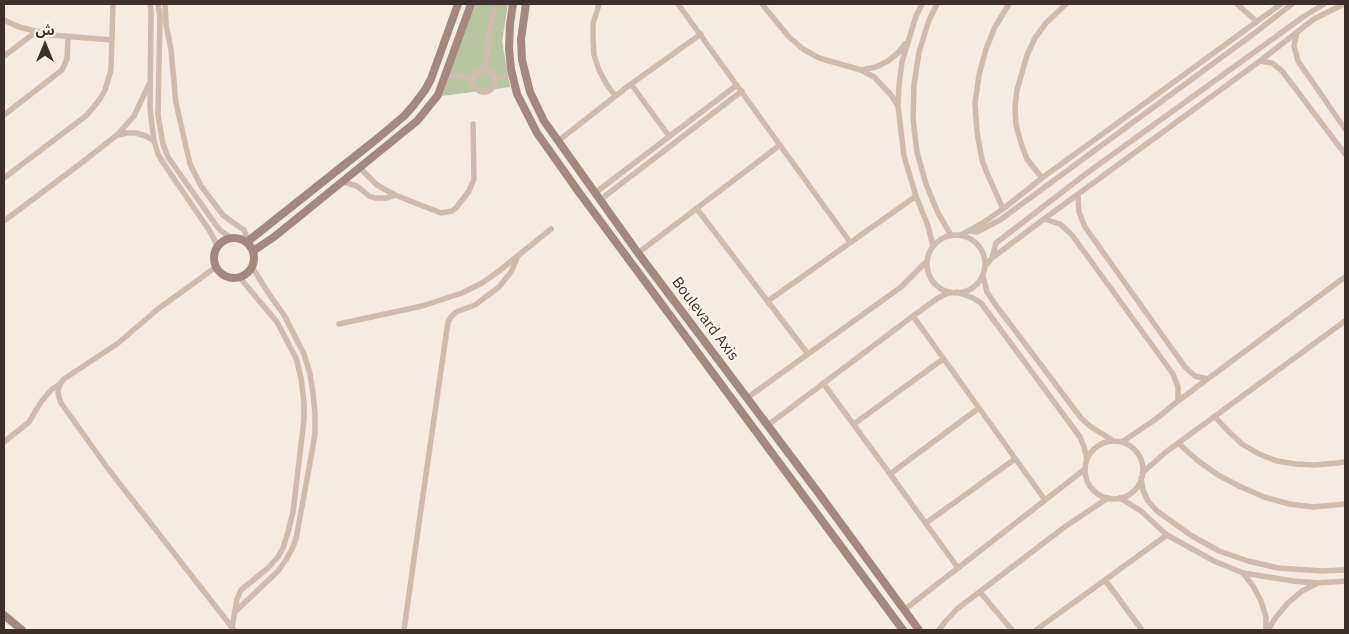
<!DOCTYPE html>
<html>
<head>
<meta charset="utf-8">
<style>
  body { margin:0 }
  #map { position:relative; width:1349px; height:634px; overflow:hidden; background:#f4ebe1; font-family:"IBM Plex Sans","Noto Sans Arabic",sans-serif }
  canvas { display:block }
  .frame { position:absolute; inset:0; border:5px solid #3b302b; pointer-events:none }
  .north { position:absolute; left:20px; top:20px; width:50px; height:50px; -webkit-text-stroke:4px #fbf5ee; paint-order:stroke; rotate:0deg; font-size:14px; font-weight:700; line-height:20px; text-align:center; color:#3b302b }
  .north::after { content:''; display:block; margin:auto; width:18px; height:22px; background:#3b302b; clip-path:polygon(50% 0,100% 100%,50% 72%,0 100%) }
</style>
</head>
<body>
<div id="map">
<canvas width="1349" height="634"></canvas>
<div class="frame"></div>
<div class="north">ش</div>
</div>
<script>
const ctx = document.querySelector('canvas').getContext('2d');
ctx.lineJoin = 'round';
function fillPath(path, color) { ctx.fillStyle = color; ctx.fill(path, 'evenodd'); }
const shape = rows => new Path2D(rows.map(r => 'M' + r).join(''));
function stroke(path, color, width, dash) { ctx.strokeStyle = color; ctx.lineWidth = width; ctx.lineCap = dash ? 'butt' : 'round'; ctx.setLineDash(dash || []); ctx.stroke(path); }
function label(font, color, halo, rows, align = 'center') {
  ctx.font = font + ' "IBM Plex Sans",sans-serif'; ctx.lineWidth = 4; ctx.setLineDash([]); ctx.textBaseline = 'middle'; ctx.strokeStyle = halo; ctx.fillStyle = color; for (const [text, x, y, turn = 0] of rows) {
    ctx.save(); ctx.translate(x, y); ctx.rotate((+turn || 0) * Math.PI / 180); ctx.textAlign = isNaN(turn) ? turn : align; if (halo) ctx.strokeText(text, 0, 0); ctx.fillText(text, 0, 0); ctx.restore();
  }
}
const green = shape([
  [473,4,508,4,502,41,510,87,442,96]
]);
const street = shape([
  [150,4,151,11,150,108,154,141,158,154,164,164,209,230,215,241,217,247],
  [158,4,160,17,158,115,163,144,168,157,216,225,220,230,231,238],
  [165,4,166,24,171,50,176,103,190,164,201,186,223,215,228,219,244,230,247,237,246,242],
  [599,4,593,24,593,39,594,55,599,70,606,83,615,96],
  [678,4,850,242],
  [762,4,789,37,803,49,819,58,861,70,874,77,891,95,898,106],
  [922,4,916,16,902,62,899,85,898,106,904,156,916,196,928,226,933,246],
  [937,4,929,20,919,52,914,85,913,119,917,152,926,184,938,213,951,235],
  [1237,4,1256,21],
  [4,20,19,27,51,35,112,40],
  [1297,32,1294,46,1298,61,1345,129],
  [4,56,36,32],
  [1260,61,1272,63,1282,71,1345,154],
  '473 81a11 11 0 1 1 22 0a11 11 0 1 1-22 0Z',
  [484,70,492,18,496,4],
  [861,70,876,67,888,61,899,52,905,44],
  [445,77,459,75,473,80],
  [495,79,504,76],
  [631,84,669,136],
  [4,115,62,70,67,59,68,38],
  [119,135,126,133,136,133,146,136,154,141],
  [558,141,631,84,701,34],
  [360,168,377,185,395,195,441,213,452,211,456,208,469,191,474,179,473,124],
  [4,178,87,115,100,99,105,90,111,70,113,4],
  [1042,178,1027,159,1021,143,1016,125,1015,108,1017,90,1027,55,1035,38,1046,23,1066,4],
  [343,182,357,186,369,196,375,198,387,198,395,195],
  [595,193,737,85],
  [1078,195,1079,212,1085,227,1185,367,1195,376,1207,379],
  [600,200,742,91],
  [697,209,808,354],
  [1003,209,987,173,982,160,977,132,975,103,979,75,986,49,995,27,1009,4],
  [1044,219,1060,224,1072,235,1173,374,1178,387,1178,401],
  [4,221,80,164,117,135,134,116,149,84],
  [969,231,977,232,1000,220,1252,35,1292,4],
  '927 264a29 29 0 1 1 58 0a29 29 0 1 1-58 0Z',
  [961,235,981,224,1003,209,1042,178,1281,4],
  [638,253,780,145],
  [992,258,996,243,1087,173,1303,17,1324,4],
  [986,265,992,258,1044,219,1260,61,1314,19,1344,4],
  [216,267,158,309,117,344,64,379,60,384,58,391,59,397,61,403,109,470,234,630],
  [983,276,987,292,995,304,1081,418,1091,427,1114,441],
  [957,292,973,298,981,303,1080,437,1084,447,1087,459],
  [768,301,916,196],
  [913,316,1045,500],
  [339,324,422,306,462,293,482,283,499,271,551,229],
  [823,383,890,474,958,568],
  [747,398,901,287,927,261],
  [1215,417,1228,431,1242,444,1259,454,1277,461,1296,464,1315,465,1337,463,1345,462],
  [854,424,943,359],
  [768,425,913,316,938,298,950,292],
  '1085 470a29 29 0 1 1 58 0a29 29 0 1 1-58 0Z',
  [4,442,29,422,41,402,52,389,60,384],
  [1122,442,1156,419,1178,401,1345,277],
  [1178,443,1197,460,1218,475,1241,487,1264,497,1289,504,1313,507,1345,504],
  [1142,473,1166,452,1345,321],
  [890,474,979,408],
  [1141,478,1143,490,1148,501,1157,511,1192,536,1219,551,1248,561,1278,568,1322,571,1345,570],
  [1120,498,1141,511,1167,535,1214,561,1243,573,1293,581,1318,583,1345,581],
  [926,523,1015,459],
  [1243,573,1253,586,1261,601,1266,617,1266,630],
  [1105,580,1142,630],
  [980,592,1012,630],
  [904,610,1085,469],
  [236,611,278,571,286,560,292,549,296,539,312,452,315,433,315,413,313,393,310,374,304,354,284,315,271,297,252,267],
  [232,628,237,599,241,590,268,568,278,557,283,548,288,532,293,512,304,420,304,403,301,378,296,358,277,322,240,278],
  [404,630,419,523,448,322,451,317,456,312,475,305,499,287,511,272,518,256],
  [939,630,945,622,957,609,1066,526,1108,498],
  [1036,630,1167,535],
  [1268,630,1276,617,1288,603,1302,591,1318,583]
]);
const secondary = shape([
  [513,4,510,24,509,49,511,69,517,94,537,133,578,191,903,630],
  [526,4,521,39,522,60,530,92,544,121,638,253,820,495,919,630],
  '214 258a20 20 0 1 1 40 0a20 20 0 1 1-40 0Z',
  [247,242,378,138,404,116,413,106,425,90,431,79,458,4],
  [253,251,274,237,417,121,438,95,471,4],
  [4,615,22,630]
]);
const streetNames = [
  ["Boulevard Axis",705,319,53]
];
fillPath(green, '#b8c4a0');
stroke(street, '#cdbbac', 5.5);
stroke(secondary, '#a18a7d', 8);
label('15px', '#3b302b', '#fbf5ee', streetNames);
</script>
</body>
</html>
